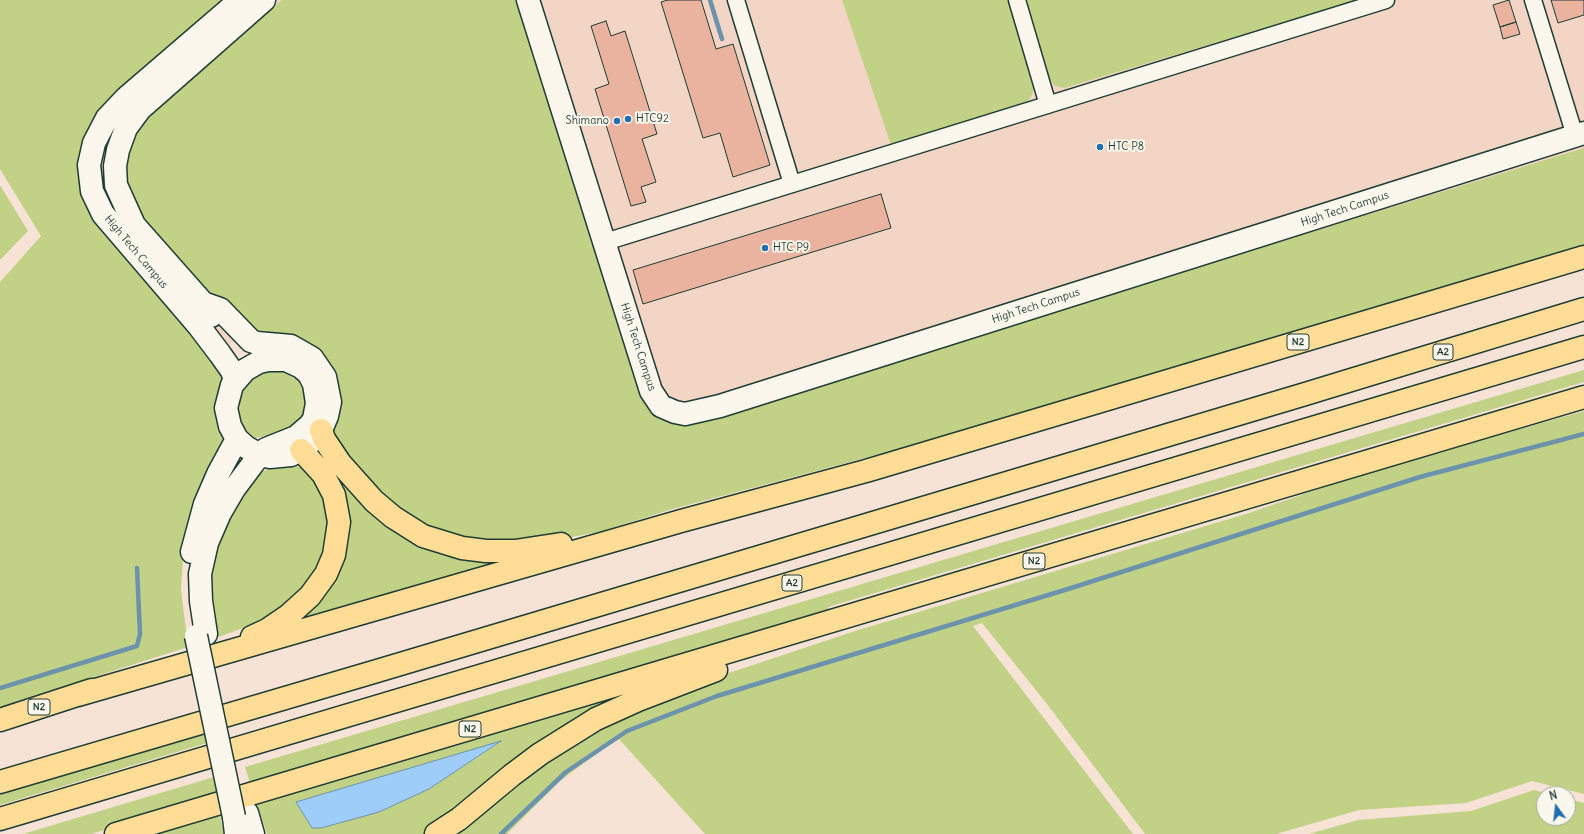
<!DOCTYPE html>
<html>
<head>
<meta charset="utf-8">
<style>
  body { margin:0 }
  #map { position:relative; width:1584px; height:834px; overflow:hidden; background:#f6e3d5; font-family:Delius,sans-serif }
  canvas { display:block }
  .north { position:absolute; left:1536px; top:786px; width:40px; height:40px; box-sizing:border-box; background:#fbf7ec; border:1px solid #a3ada2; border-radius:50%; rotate:345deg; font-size:11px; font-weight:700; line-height:16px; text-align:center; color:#1f3d34 }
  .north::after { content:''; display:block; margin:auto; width:14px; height:18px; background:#1f6fb2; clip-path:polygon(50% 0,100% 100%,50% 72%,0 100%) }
</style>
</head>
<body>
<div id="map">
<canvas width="1584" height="834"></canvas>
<div class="north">N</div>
</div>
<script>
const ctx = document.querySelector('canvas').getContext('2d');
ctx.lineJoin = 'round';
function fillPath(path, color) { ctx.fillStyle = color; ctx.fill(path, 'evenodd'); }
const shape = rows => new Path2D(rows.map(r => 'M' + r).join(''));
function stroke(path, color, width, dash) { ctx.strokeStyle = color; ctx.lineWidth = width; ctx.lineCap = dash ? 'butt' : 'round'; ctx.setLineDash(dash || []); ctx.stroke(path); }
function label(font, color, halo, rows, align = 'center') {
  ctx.font = font + ' Delius,sans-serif'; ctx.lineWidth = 4; ctx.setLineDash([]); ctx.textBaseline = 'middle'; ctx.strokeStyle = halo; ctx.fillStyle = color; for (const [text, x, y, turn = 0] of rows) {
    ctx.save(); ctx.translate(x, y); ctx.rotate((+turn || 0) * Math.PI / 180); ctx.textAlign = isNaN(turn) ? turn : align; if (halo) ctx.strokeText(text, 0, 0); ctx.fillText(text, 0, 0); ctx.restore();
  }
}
const built = shape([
  [0,0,1584,0,1584,196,519,515,297,286,176,391]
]);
const green = shape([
  [0,0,231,0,141,78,83,172,225,369,227,436,188,531,183,558,181,590,188,647,0,707,0,282,41,236,0,169],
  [282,0,523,0,654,411,662,418,674,424,683,424,706,419,1584,148,1584,248,1031,414,669,510,599,532,515,547,425,533,377,499,331,432,337,400,249,330,173,256,135,211,123,176,134,128],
  [842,0,1009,0,1035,84,1032,94,1026,105,891,145],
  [1026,0,1358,0,1064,88,1055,86,1049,78],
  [0,185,28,231,0,260],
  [276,367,295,375,302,383,307,400,304,414,298,423,280,433,255,438,249,435,242,427,237,414,238,397,250,377],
  [1584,370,1584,382,828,607,830,613,251,786,245,767],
  [1584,411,1584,794,1532,781,1466,803,1359,810,1276,834,1145,834,1047,704,982,623,973,626,1133,834,705,834,618,738,561,780,507,834,445,834,544,756,693,685,855,631,1249,513,1365,473],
  [287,464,305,468,328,497,330,544,306,593,263,621,218,637,208,589,217,541,244,492,258,474,273,466],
  [328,467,371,507,516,558,269,634,337,567],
  [634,689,635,694,426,834,267,834,256,801],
  [500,742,429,789,379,812,321,828,312,828,296,802],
  [204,733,207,743,0,805,0,793],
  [214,777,217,796,91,834,23,834],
  [1534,790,1549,794,1544,794,1544,818,1568,818,1568,799,1584,803,1584,834,1309,834,1358,820,1471,811],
  [219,812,224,834,146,834]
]);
const water = shape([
  [501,741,429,789,379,812,321,828,312,828,296,802,501,741]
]);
const stream = shape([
  [710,0,722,39],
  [0,688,137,646,140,634,137,568],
  [501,834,566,772,627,731,717,696,1068,589,1420,477,1584,434]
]);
const building = shape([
  [668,0,701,0,716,49,733,44,770,165,733,177,720,133,703,138,661,2,668,0],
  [1509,0,1516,22,1500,27,1493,5,1509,0],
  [1551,0,1584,0,1584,15,1558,23,1551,0],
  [606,21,611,36,625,31,657,134,642,139,656,182,641,187,646,202,631,206,595,89,609,84,591,26,606,21],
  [1516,22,1520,34,1503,39,1500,27,1516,22],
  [881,194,891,228,643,304,633,270,881,194]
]);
const street = shape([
  [736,0,792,184],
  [1017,0,1048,105],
  [1533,0,1575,136],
  [605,242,1386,0]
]);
const secondary = shape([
  [528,0,651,391,661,406,675,412,685,414,720,406,1584,133],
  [203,303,220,309,251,341,257,343,291,346,312,358,325,377,330,402,327,416,321,430,308,445,291,455,270,457,260,455,246,447,237,439,230,426,226,408,232,385,245,370,259,362,268,360,286,360,301,367,309,374,314,384,317,403,314,419,310,425,296,437,266,449,260,455,255,461,234,489,220,513,207,543,200,574,201,601,206,634],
  [211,316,203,303,134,225,116,185,115,166,118,150,126,128,140,109,264,0],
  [235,380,232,371,220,354,198,325,103,214,92,191,89,165,94,143,107,118,126,98,240,0],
  [192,552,205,504,218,474,237,439],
  [247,813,253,834],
  [234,817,236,834]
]);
const highway = shape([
  [321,430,324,439,340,463,374,501,393,517,423,536,462,548,486,551,515,551,561,544],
  [252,637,267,630,289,615,310,596,326,574,334,555,339,522,334,495,323,474,301,450],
  [78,695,681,521,866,471,1584,257],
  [0,720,92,690],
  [0,782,377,671,1302,395,1584,309],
  [0,819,1584,347],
  [116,834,1584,397],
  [436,834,459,819,512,775,540,754,596,719,638,700,716,670]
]);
const secondaryBridge = shape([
  [196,636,234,817]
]);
const markers = [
  [628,119,4,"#1f6fb2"],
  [617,121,4,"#1f6fb2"],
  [1100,147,4,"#1f6fb2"],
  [765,248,4,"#1f6fb2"]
];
const shields = [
  [1298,342,22],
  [1443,352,20],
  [1034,561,22],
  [792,583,20],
  [39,707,22],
  [470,729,22]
];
const shieldNames = [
  ["N2",1298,342],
  ["A2",1443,352],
  ["N2",1034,561],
  ["A2",792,583],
  ["N2",39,707],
  ["N2",470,729]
];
const poiNames = [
  ["HTC92",636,119],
  ["Shimano",609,121,"right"],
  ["HTC P8",1108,147],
  ["HTC P9",773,248]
];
const streetNames = [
  ["High Tech Campus",1345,209,-18],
  ["High Tech Campus",136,252,50],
  ["High Tech Campus",1036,306,-18],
  ["High Tech Campus",638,347,72]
];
fillPath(built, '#f2d5c5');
fillPath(green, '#c1d185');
fillPath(water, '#9fcdfa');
stroke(water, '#6c93ab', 1);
stroke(stream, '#6c93ab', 4.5);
fillPath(building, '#eab39f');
stroke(building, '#1f3d34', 1);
stroke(street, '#1f3d34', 19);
stroke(secondary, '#1f3d34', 25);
stroke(highway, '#1f3d34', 25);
stroke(street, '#fbf7ec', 16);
stroke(secondary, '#fbf7ec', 22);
stroke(highway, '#ffdd96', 22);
stroke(secondaryBridge, '#1f3d34', 25, []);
stroke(secondaryBridge, '#fbf7ec', 22);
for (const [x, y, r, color] of markers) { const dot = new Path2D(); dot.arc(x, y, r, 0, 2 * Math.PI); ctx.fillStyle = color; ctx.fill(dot); stroke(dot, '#fbf7ec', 1.5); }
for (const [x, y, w] of shields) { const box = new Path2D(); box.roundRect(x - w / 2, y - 8, w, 16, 3); ctx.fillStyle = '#fbf7ec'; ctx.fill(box); stroke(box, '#1f3d34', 1); }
label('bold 10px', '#1f3d34', null, shieldNames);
label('11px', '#1f3d34', '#fbf7ec', poiNames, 'left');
label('11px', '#1f3d34', '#fbf7ec', streetNames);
</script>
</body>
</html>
